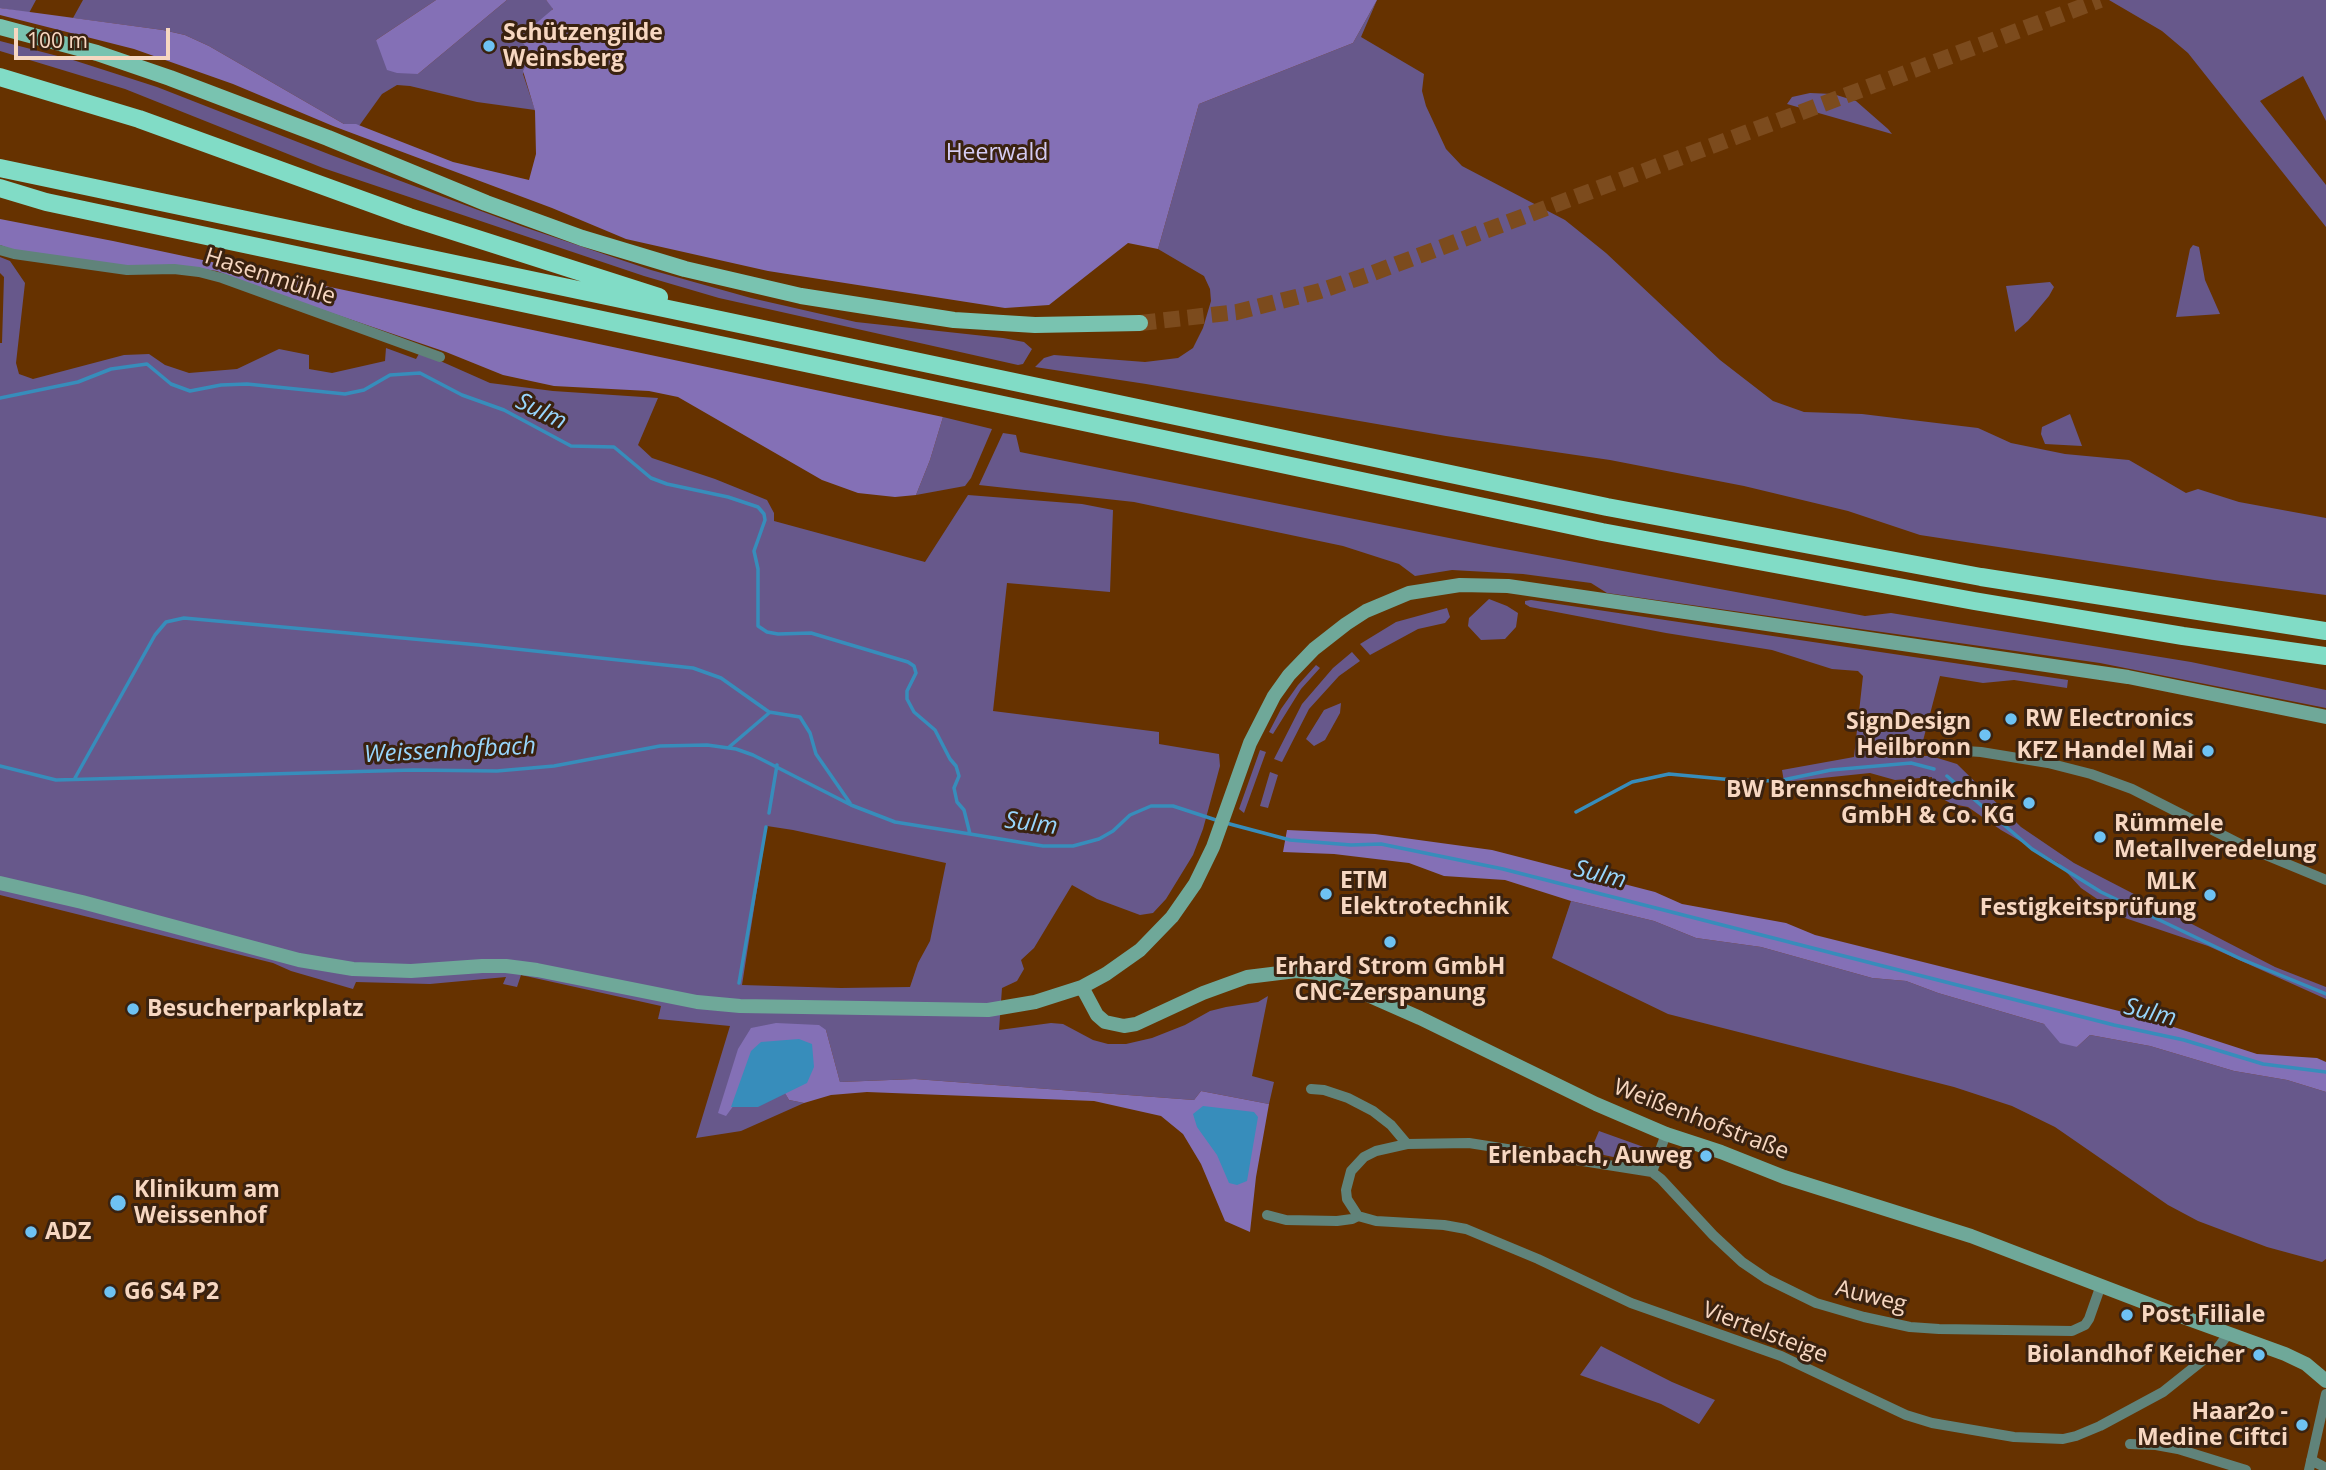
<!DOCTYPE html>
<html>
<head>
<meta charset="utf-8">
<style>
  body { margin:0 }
  #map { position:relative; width:2326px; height:1470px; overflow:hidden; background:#663200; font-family:"Open Sans",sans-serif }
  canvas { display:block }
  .scale { position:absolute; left:14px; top:28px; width:156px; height:32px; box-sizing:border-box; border:4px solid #f7d7c1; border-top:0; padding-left:9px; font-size:21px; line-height:24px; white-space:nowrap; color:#f7d7c1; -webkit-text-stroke:5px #3a2210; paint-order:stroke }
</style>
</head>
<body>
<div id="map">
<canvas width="2326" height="1470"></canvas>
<div class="scale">100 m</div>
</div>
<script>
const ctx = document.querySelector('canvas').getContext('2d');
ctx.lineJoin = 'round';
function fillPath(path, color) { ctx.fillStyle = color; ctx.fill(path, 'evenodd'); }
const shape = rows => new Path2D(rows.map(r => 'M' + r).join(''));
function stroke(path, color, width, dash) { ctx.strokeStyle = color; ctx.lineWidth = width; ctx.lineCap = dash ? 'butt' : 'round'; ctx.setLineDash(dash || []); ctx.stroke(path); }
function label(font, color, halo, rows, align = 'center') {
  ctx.font = font + ' "Open Sans",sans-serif'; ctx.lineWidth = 6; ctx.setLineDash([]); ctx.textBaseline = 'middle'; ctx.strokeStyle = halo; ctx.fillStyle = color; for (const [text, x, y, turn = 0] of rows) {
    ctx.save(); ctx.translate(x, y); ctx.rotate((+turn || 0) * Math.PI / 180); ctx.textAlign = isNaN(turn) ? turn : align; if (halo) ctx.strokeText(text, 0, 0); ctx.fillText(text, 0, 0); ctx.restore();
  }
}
const green = shape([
  [0,0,36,0,29,13,0,8],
  [83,0,436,0,376,40,418,74,507,0,546,0,553,8,523,74,535,110,477,102,410,86,397,85,382,94,359,126,344,124,209,46,185,35,163,30,73,18],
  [1377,0,1361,37,1424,74,1422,91,1426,106,1446,149,1462,166,1565,220,1606,253,1720,360,1773,401,1804,412,1862,414,1978,428,2011,443,2065,454,2129,460,2186,493,2198,489,2239,502,2326,518,2326,595,2214,580,1920,535,1848,511,1744,486,1610,460,1446,436,1146,384,1035,367,1044,358,1054,355,1145,362,1178,358,1193,348,1203,328,1211,301,1210,289,1204,276,1158,249,1199,104,1353,43],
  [2109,0,2326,0,2326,121,2303,76,2260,101,2326,185,2326,227,2188,53,2162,31],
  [0,41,73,60,157,87,331,155,521,226,651,270,751,298,856,322,1003,338,1024,342,1032,349,1023,364,1018,365,719,298,644,276,323,168,125,89,0,51],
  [1810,93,1833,94,1856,101,1888,129,1892,134,1787,104,1792,97],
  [2193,245,2199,247,2205,280,2220,314,2176,317,2190,249],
  [0,257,10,261,25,283,16,363,19,374,33,379,124,355,149,354,165,365,189,373,237,369,279,349,309,355,309,369,332,373,385,361,386,348,416,359,420,352,490,383,553,391,658,398,638,445,652,458,715,479,767,500,774,513,774,521,925,562,968,495,1082,504,1113,510,1110,592,1007,583,993,711,1159,732,1159,744,1219,754,1220,766,1203,829,1193,855,1166,899,1153,913,1140,915,1097,899,1072,885,1034,948,1021,960,1024,969,1017,981,1002,988,999,1030,1051,1023,1063,1024,1093,1040,1108,1044,1126,1044,1152,1038,1185,1025,1210,1011,1226,1007,1258,1002,1268,996,1252,1076,1274,1082,1269,1104,1201,1091,1194,1100,915,1079,840,1082,826,1030,763,1053,789,1100,804,1103,741,1131,696,1138,730,1026,658,1019,661,1006,521,975,517,987,503,984,506,977,430,984,356,982,353,989,291,971,273,963,0,895,0,343,2,343,4,277,0,273],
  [767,826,793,830,946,863,930,941,918,963,910,987,841,988,742,985],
  [2050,282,2054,287,2049,296,2028,321,2015,332,2006,286],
  [2070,414,2082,446,2045,444,2041,434,2042,427],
  [943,417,992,429,971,478,965,486,916,495,930,460],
  [1003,433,1016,435,1020,452,1494,547,1865,616,1891,613,2191,662,2326,690,2326,708,2100,663,1607,593,1591,583,1523,574,1452,570,1415,576,1399,564,1343,546,1134,502,979,485],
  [1489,599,1507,606,1518,613,1516,627,1505,639,1481,640,1468,626,1469,618],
  [1531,600,2068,680,2067,688,2014,680,1983,683,1940,676,1919,756,1931,756,1957,764,2021,827,2074,863,2275,967,2326,987,2326,999,2208,946,2125,918,2081,888,2058,863,2001,830,1968,807,1952,804,1930,792,1932,777,1895,780,1870,773,1784,782,1782,770,1854,757,1863,676,1858,671,1832,669,1772,650,1666,633,1530,607,1525,604,1525,601],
  [1447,608,1450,617,1445,623,1418,629,1370,655,1360,644,1396,622],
  [1352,652,1360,661,1339,676,1309,709,1282,762,1274,759,1302,704,1333,668],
  [1316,665,1320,668,1301,689,1273,734,1269,732,1281,709,1298,685],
  [1341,703,1340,713,1325,740,1314,746,1306,739,1324,710],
  [1260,750,1266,752,1244,813,1239,809],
  [1270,772,1278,775,1268,808,1260,806],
  [1571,901,1654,921,1696,938,1761,947,1872,978,1906,981,1938,993,2044,1024,2077,1047,2090,1035,2150,1046,2234,1071,2287,1080,2326,1092,2326,1259,2322,1262,2267,1247,2198,1221,2168,1205,2055,1127,2012,1106,1954,1087,1668,1014,1552,958],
  [1599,1131,1652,1150,1647,1161,1641,1163,1590,1152],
  [1601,1346,1672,1382,1715,1400,1699,1424,1661,1404,1580,1375]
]);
const forest = shape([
  [436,0,507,0,418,74,397,73,387,70,376,40],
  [546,0,1377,0,1353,43,1199,104,1158,249,1128,243,1049,305,1005,308,768,271,626,239,552,208,333,126,233,84,134,49,0,15,0,8,163,30,185,35,209,46,344,124,356,124,453,162,529,180,536,154,535,111,523,71,532,54,519,38,553,9],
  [0,219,113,241,943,417,930,460,916,495,895,497,858,493,822,480,678,397,649,391,554,386,503,375,446,352,264,290,217,271,196,268,126,266,16,251,0,245],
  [1287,830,1375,834,1492,850,1655,892,1682,904,1786,923,1815,935,2143,1017,2257,1054,2317,1058,2326,1062,2326,1092,2287,1080,2234,1071,2150,1046,2090,1035,2077,1047,2060,1043,2044,1024,1938,993,1906,981,1872,978,1761,947,1696,938,1654,921,1571,901,1505,880,1444,876,1409,863,1334,854,1283,852],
  [776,1023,819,1025,826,1030,840,1082,915,1079,1194,1100,1201,1091,1269,1104,1256,1177,1250,1232,1225,1221,1201,1164,1183,1134,1161,1116,1094,1101,867,1092,831,1095,804,1103,789,1100,779,1083,734,1105,726,1116,718,1113,738,1049,751,1028]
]);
const water = shape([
  [799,1039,812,1044,814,1067,807,1083,758,1107,731,1107,751,1051,761,1042],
  [1203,1106,1254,1112,1258,1117,1247,1181,1237,1185,1229,1183,1217,1155,1197,1127,1193,1114]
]);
const stream = shape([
  [0,398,78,382,111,369,147,364,171,384,190,391,221,385,247,384,345,394,364,390,390,375,420,373,462,395,504,410,571,446,614,447,651,478,667,484,728,497,758,507,764,514,765,520,754,551,758,569,758,626,767,632,778,634,811,633,908,662,914,666,916,673,907,691,907,699,914,712,935,730,950,759,956,766,959,776,954,788,957,802,964,810,970,834,1043,846,1073,846,1099,839,1113,831,1130,815,1151,806,1173,806,1219,821],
  [728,748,769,713],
  [0,766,56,780,413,770,497,771,554,766,660,746,707,745,736,749,753,755,851,805,895,822,970,834],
  [1947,776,2032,849,2101,892,2241,959,2326,994],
  [75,778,155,635,166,622,184,618,479,645,693,668,721,678,769,712,800,717,810,733,816,754,850,803],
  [1576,812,1632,782,1669,774,1734,780,1778,781,1831,770,1911,763,1934,769],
  [769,813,777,765],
  [1226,823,1290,840,1351,845,1381,844,1503,869,2114,1025,2184,1040,2263,1064,2326,1072],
  [739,983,766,827]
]);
const primaryTunnel = shape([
  [1140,323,1237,312,1320,291,1373,273,2100,0]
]);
const street = shape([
  [0,250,14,254,127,270,174,269,199,272,222,278,440,357],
  [1934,752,1951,750,1981,752,2048,763,2091,774,2132,789,2246,847,2326,880],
  [1311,1089,1324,1090,1348,1098,1373,1111,1391,1125,1407,1144],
  [1652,1172,1666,1134],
  [1267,1215,1286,1220,1337,1221,1352,1219,1358,1216,1376,1221,1444,1225,1466,1229,1538,1259,1631,1303,1781,1356,1906,1415,1932,1423,2014,1437,2063,1439,2076,1436,2100,1426,2163,1392,2217,1349,2228,1334],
  [1358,1216,1347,1199,1346,1190,1351,1171,1364,1157,1376,1151,1407,1144,1469,1143,1652,1172,1661,1179,1713,1235,1742,1262,1767,1279,1816,1303,1864,1317,1910,1327,1939,1329,2072,1331,2085,1325,2089,1319,2101,1285],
  [2130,1444,2156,1445,2178,1449,2246,1470],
  [2311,1460,2326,1468],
  [2309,1470,2326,1394]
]);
const secondary = shape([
  [0,883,82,902,299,960,353,969,411,971,482,966,506,966,537,970,697,1002,740,1006,988,1010,1035,1002,1082,987,1106,974,1140,950,1172,917,1195,884,1213,847,1250,743,1274,696,1289,675,1314,649,1346,624,1366,611,1409,593,1460,585,1508,586,2128,677,2326,717],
  [1082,987,1097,1015,1105,1022,1124,1026,1136,1024,1203,993,1247,977,1296,971,1318,973,1420,1018,1596,1104,1666,1134,1721,1152,1784,1177,1971,1236,2172,1313,2285,1354,2306,1364,2326,1381]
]);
const primary = shape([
  [0,27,97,53,170,78,328,138,486,203,582,238,685,269,801,296,954,320,1035,325,1140,323]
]);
const highway = shape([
  [0,77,139,119,409,217,659,297],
  [0,168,1607,507,1981,577,2326,631],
  [0,188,46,202,1602,532,1974,601,2183,636,2326,656]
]);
const markers = [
  [489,46,7,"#6ec2f3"],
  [2011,719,7,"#6ec2f3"],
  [1985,735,7,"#6ec2f3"],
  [2208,751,7,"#6ec2f3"],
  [2029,803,7,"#6ec2f3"],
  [2100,837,7,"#6ec2f3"],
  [1326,894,7,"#6ec2f3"],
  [2210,895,7,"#6ec2f3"],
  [1390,942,7,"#6ec2f3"],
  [133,1009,7,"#6ec2f3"],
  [1706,1156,7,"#6ec2f3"],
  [118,1203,9,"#6ec2f3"],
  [31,1232,7,"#6ec2f3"],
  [110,1292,7,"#6ec2f3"],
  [2127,1315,7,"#6ec2f3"],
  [2259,1355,7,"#6ec2f3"],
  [2302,1425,7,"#6ec2f3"]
];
const poiNames = [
  ["Schützengilde",503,33],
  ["Weinsberg",503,59],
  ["RW Electronics",2025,719],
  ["SignDesign",1971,722,"right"],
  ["Heilbronn",1971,748,"right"],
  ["KFZ Handel Mai",2194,751,"right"],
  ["BW Brennschneidtechnik",2015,790,"right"],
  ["GmbH & Co. KG",2015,816,"right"],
  ["Rümmele",2114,824],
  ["Metallveredelung",2114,850],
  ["ETM",1340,881],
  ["Elektrotechnik",1340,907],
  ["MLK",2196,882,"right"],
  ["Festigkeitsprüfung",2196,908,"right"],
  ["Erhard Strom GmbH",1390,967,"center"],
  ["CNC-Zerspanung",1390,993,"center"],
  ["Besucherparkplatz",147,1009],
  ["Erlenbach, Auweg",1692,1156,"right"],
  ["Klinikum am",134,1190],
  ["Weissenhof",134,1216],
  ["ADZ",45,1232],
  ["G6 S4 P2",124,1292],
  ["Post Filiale",2141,1315],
  ["Biolandhof Keicher",2245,1355,"right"],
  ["Haar2o -",2288,1412,"right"],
  ["Medine Ciftci",2288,1438,"right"]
];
const parkNames = [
  ["Heerwald",997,153]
];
const streetNames = [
  ["Hasenmühle",270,277,18],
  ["Weißenhofstraße",1701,1120,21],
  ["Auweg",1871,1297,14],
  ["Viertelsteige",1765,1333,21]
];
const waterNames = [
  ["Sulm",541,412,26],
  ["Weissenhofbach",450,751,-3],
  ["Sulm",1031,824,7],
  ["Sulm",1600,875,14],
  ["Sulm",2150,1013,14]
];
fillPath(green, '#67588b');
fillPath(forest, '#8470b6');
fillPath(water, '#378dbb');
stroke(stream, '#378dbb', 3.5);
stroke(primaryTunnel, '#7c4b1d', 16, [16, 8]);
stroke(street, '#60837a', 10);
stroke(secondary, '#6fa899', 14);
stroke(primary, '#79c3b0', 16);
stroke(highway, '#81dcc6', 18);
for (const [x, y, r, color] of markers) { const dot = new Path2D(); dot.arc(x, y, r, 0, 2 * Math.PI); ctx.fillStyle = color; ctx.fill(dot); stroke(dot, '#3a2210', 2.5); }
label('bold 23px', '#f7d7c1', '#3a2210', poiNames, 'left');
label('23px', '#d4cbf2', '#3a2210', parkNames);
label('23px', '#f7d7c1', '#3a2210', streetNames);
label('italic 24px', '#98d6fc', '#3a2210', waterNames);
</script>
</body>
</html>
